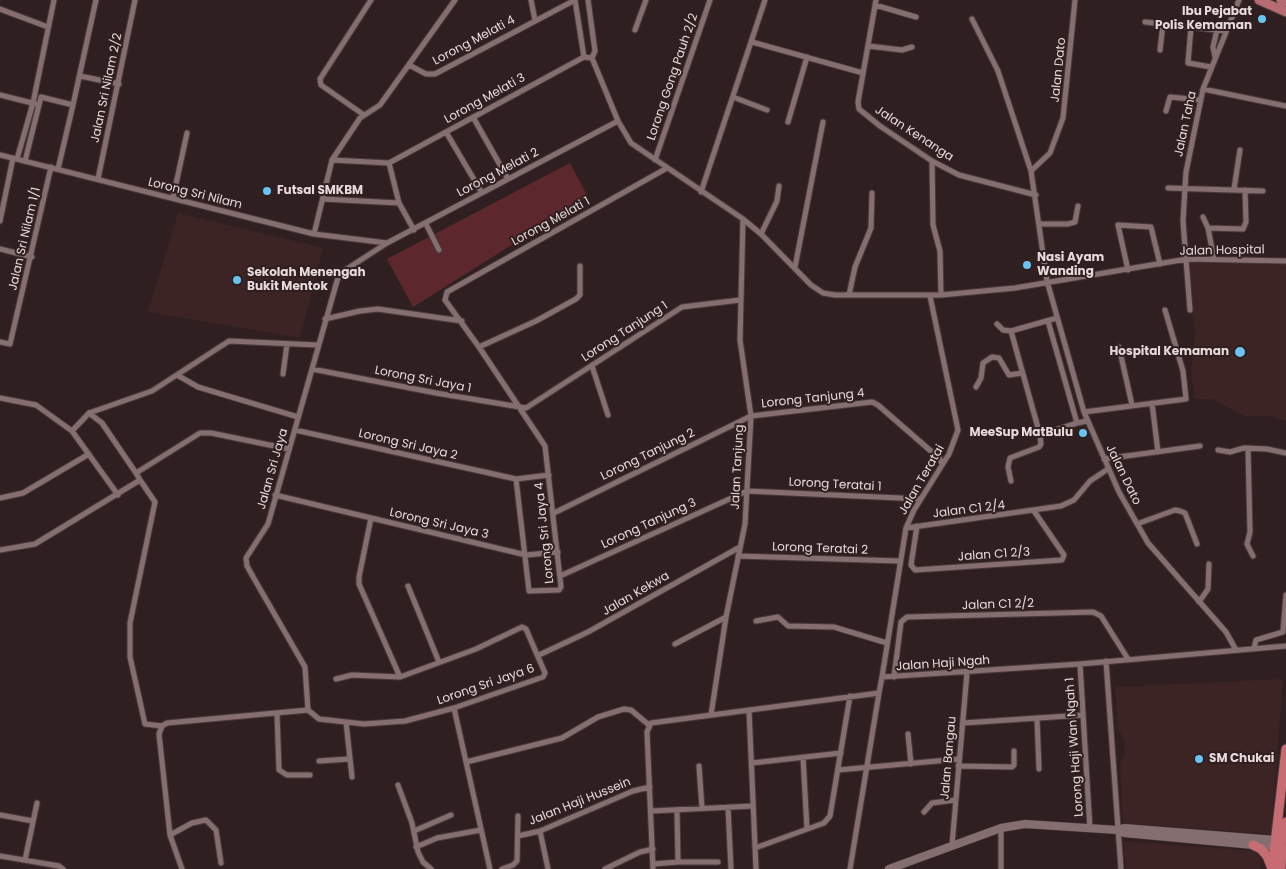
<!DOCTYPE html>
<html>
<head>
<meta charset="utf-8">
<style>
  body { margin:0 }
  canvas { display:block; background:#301f20 }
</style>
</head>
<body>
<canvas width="1286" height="869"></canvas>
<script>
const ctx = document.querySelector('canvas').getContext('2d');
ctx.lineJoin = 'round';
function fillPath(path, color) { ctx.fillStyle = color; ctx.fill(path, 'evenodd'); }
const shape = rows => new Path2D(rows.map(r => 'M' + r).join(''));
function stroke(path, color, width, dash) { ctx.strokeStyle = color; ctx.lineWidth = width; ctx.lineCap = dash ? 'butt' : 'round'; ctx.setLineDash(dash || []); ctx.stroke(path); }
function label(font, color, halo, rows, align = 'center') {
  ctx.font = font + ' Poppins,sans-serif'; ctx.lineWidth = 4; ctx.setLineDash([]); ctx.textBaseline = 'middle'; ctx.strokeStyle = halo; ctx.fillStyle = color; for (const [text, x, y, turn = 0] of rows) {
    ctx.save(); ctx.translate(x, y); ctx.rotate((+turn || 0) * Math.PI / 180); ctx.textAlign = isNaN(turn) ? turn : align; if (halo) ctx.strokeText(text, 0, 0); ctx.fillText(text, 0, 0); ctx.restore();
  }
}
const built = shape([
  [178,213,323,248,300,338,148,312],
  [1188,262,1286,265,1286,421,1272,416,1245,416,1212,399,1195,399,1191,371,1195,333],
  [1283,679,1271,834,1123,823,1120,763,1125,755,1124,740,1118,729,1115,687],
  [1123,841,1255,851,1261,857,1260,869,1126,869]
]);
const green = shape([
  [570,163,588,197,413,307,387,259]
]);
const minor = shape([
  [531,0,535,20],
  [575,0,584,57],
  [588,0,595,51,592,58],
  [876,0,858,102,859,109,880,126,932,161,959,175,1036,195],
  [1075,0,1063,118,1050,153,1031,171,1047,281,1084,412,1119,492,1148,543,1226,632,1236,650],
  [875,5,916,17],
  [0,9,48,27],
  [972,19,998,71,1031,171],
  [1145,22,1225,31],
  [1191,27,1188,63,1211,67],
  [635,30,646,0],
  [752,42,863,73],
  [868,46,902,50,912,47],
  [1160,50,1163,24],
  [1215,57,1213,47,1217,30],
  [592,58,618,121,631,143,743,219,761,234,811,285,823,293,835,295,941,295,1015,288,1187,259,1286,261],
  [409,65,426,74,435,74,575,0],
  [80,76,119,84],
  [1203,89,1286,106],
  [0,95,36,104],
  [733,97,767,110],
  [1166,111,1170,97,1201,100],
  [364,115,321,85,320,79,371,0],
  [473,117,508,179],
  [788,122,807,57],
  [446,132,482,193],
  [0,155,314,234,387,243],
  [17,159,33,103,54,0],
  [332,160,360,118,380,105,455,0],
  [655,160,710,0],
  [25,161,41,97,73,105,96,0],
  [932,161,933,225,940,251,941,295],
  [389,163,584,57,592,58],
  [389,163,399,203,414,230],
  [58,169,73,105],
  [98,179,135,0],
  [1168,188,1263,191],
  [1234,189,1240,150],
  [701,192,765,0],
  [173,198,187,133],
  [323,199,399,203],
  [1203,217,1208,228,1243,229,1246,222,1245,190],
  [0,221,13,158],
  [426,224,439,250],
  [1040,224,1068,224,1075,222,1078,206],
  [1208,228,1214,259],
  [314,234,332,160,389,163],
  [761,234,777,201,779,186],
  [0,249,32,257],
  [580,266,580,295,576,299,536,321,479,347,445,300,447,292,667,168],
  [795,267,823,122],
  [1128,270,1118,225,1151,227,1160,264],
  [849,295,855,267,871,228,872,193],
  [1190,310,1183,221,1186,172,1203,89,1239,0],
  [325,319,360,311,378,309,462,321],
  [1048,321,1077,423,1087,421],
  [997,324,1003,330,1011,331,1057,318],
  [1011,331,1040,435,1077,423],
  [0,342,10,344,51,167],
  [479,347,545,446,561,587,559,590,529,591,516,479],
  [1119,347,1132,405],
  [592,366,608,415],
  [312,369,436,393,526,408,682,307,740,300],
  [283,374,287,344],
  [177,375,198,387,298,417],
  [976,387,981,378,983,363,992,357,999,358,1009,375,1022,373],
  [0,398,36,405,72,431,118,495],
  [1152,403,1158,452],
  [1084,412,1186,399,1183,371,1165,310],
  [89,413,102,423,136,473],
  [295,430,516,479,549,475],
  [72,431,89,413,152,391,229,341,317,345],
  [1248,448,1250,532,1247,544,1253,556],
  [1218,450,1230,452,1244,448,1267,449,1286,453],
  [1104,459,1200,446],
  [140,480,155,502,130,623,130,657,145,724,162,726],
  [1011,481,1008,467,1010,458,1039,447,1041,444,1040,435],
  [275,495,526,555,558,552],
  [0,498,23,493,89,454],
  [554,513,751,416,872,402,878,405,940,459,942,464],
  [371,518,359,577,359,584,400,677],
  [1137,524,1175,510,1180,511,1185,513,1197,544],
  [917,526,911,565,915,570,1062,560,1064,555,1034,511],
  [906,528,1061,506,1074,500,1090,481,1108,469],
  [0,550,35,544,140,480,136,473,200,433,211,433,289,449],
  [738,556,900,561],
  [560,576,747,491,921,499],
  [408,586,439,662],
  [1199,602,1208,589,1209,564],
  [756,621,778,617,788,626,834,627,887,643],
  [675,644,726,617],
  [1254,648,1256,640,1283,632,1286,595],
  [539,655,588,632,740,547],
  [1106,661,1121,869],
  [1080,664,1090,829],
  [882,677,906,528,914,510,949,454,958,430,930,296],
  [894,677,901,622,907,617,1093,612,1101,616,1128,659],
  [454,708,490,869],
  [308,710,305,667,256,582,247,566,246,558,268,524,339,274,387,243,618,121],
  [308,710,319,719,364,724,405,721,454,708,543,677,545,673,526,629,522,627,476,649,400,677,352,675,336,679],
  [749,710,756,869],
  [277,713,279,770,287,775,310,775],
  [711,715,726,617,745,524,751,416,740,340,743,219],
  [1037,718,1039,769],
  [346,722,352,777],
  [963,723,1083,715],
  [908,734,911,764],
  [803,757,807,829],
  [319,761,350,759],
  [466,762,562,738,598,717,624,709,631,710,649,725],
  [752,763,841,753],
  [699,766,702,808],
  [958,766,1012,767,1014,765,1014,751],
  [838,770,959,759],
  [398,785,412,823,418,852,423,862,431,869],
  [728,807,731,869],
  [651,811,753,806],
  [924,812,932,803,955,800],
  [0,815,33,821],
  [1001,828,1001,869],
  [414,831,451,815],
  [540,831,548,869],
  [170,835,192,823,206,820,216,830,221,863],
  [518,836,540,831,633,791,650,787],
  [952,845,967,673],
  [416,847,437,838,481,830],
  [755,848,824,823,830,816,850,696],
  [0,856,59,866,63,869],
  [25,860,37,803],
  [678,862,718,862],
  [653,864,678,862,677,810],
  [182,869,170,835,159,734,162,726,167,723,308,710],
  [502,869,513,865,517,861,518,816],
  [605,869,640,852,653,849],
  [653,869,647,732,651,723,879,693,882,677,1080,664,1286,646],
  [850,869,879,693]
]);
const secondary = shape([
  [1118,830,1124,828,1276,840],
  [889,869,1001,828,1025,824,1118,830,1124,833,1275,847]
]);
const primary = shape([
  [1259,0,1286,12],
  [1281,0,1286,2]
]);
const trunk = shape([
  [1276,840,1282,847,1281,869],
  [1253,845,1261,849,1267,856,1271,866],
  [1278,846,1283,841,1286,822],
  [1272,869,1286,749]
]);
const markers = [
  [1262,19,5,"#6ac3f1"],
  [267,191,5,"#6ac3f1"],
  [1027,265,5,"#6ac3f1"],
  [237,280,5,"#6ac3f1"],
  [1240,352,6,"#6ac3f1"],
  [1083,433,5,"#6ac3f1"],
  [1199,759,5,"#6ac3f1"]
];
const poiNames = [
  ["Ibu Pejabat",1252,12,"right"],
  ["Polis Kemaman",1252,26,"right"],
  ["Futsal SMKBM",277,191],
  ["Nasi Ayam",1037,258],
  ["Wanding",1037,272],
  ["Sekolah Menengah",247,273],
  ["Bukit Mentok",247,287],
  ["Hospital Kemaman",1229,352,"right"],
  ["MeeSup MatBulu",1073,433,"right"],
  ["SM Chukai",1209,759]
];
const streetNames = [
  ["Lorong Melati 4",474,41,-28],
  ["Jalan Dato",1059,70,-84],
  ["Lorong Gong Pauh 2/2",673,77,-71],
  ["Jalan Sri Nilam 2/2",107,88,-78],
  ["Lorong Melati 3",485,99,-29],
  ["Jalan Taha",1186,124,-78],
  ["Jalan Kenanga",914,134,33],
  ["Lorong Melati 2",498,173,-28],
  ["Lorong Sri Nilam",195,194,14],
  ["Lorong Melati 1",551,222,-29],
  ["Jalan Sri Nilam 1/1",25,239,-77],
  ["Jalan Hospital",1222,251,-1],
  ["Lorong Tanjung 1",625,332,-33],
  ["Lorong Sri Jaya 1",423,380,11],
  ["Lorong Tanjung 4",813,399,-6],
  ["Lorong Sri Jaya 2",408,445,13],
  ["Lorong Tanjung 2",648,455,-26],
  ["Jalan Tanjung",738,467,-87],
  ["Jalan Sri Jaya",273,469,-74],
  ["Jalan Dato",1123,475,64],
  ["Jalan Teratai",922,480,-60],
  ["Lorong Teratai 1",835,485,3],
  ["Jalan C1 2/4",969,510,-7],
  ["Lorong Sri Jaya 3",439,524,13],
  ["Lorong Tanjung 3",649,524,-25],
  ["Lorong Sri Jaya 4",545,533,-96],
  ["Lorong Teratai 2",820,549,2],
  ["Jalan C1 2/3",994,555,-4],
  ["Jalan Kekwa",636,594,-30],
  ["Jalan C1 2/2",998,605,-2],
  ["Jalan Haji Ngah",943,664,-4],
  ["Lorong Sri Jaya 6",486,685,-19],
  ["Lorong Haji Wan Ngah 1",1075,747,-94],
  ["Jalan Bangau",949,758,-85],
  ["Jalan Haji Hussein",580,802,-22]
];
fillPath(built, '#3c2324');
fillPath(green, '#5d282d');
stroke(minor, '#4a3a3b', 7);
stroke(secondary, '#4a3a3b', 9);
stroke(primary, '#4a3a3b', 11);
stroke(trunk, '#4a3a3b', 11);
stroke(minor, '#846e6f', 5);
stroke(secondary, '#846e6f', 8);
stroke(primary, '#b66c72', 9);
stroke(trunk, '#c76c73', 9);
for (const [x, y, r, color] of markers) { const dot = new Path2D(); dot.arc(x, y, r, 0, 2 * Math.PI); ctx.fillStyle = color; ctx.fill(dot); stroke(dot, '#301f20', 2); }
label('bold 12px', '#e7dada', '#301f20', poiNames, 'left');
label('12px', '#e7dada', '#301f20', streetNames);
</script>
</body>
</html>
